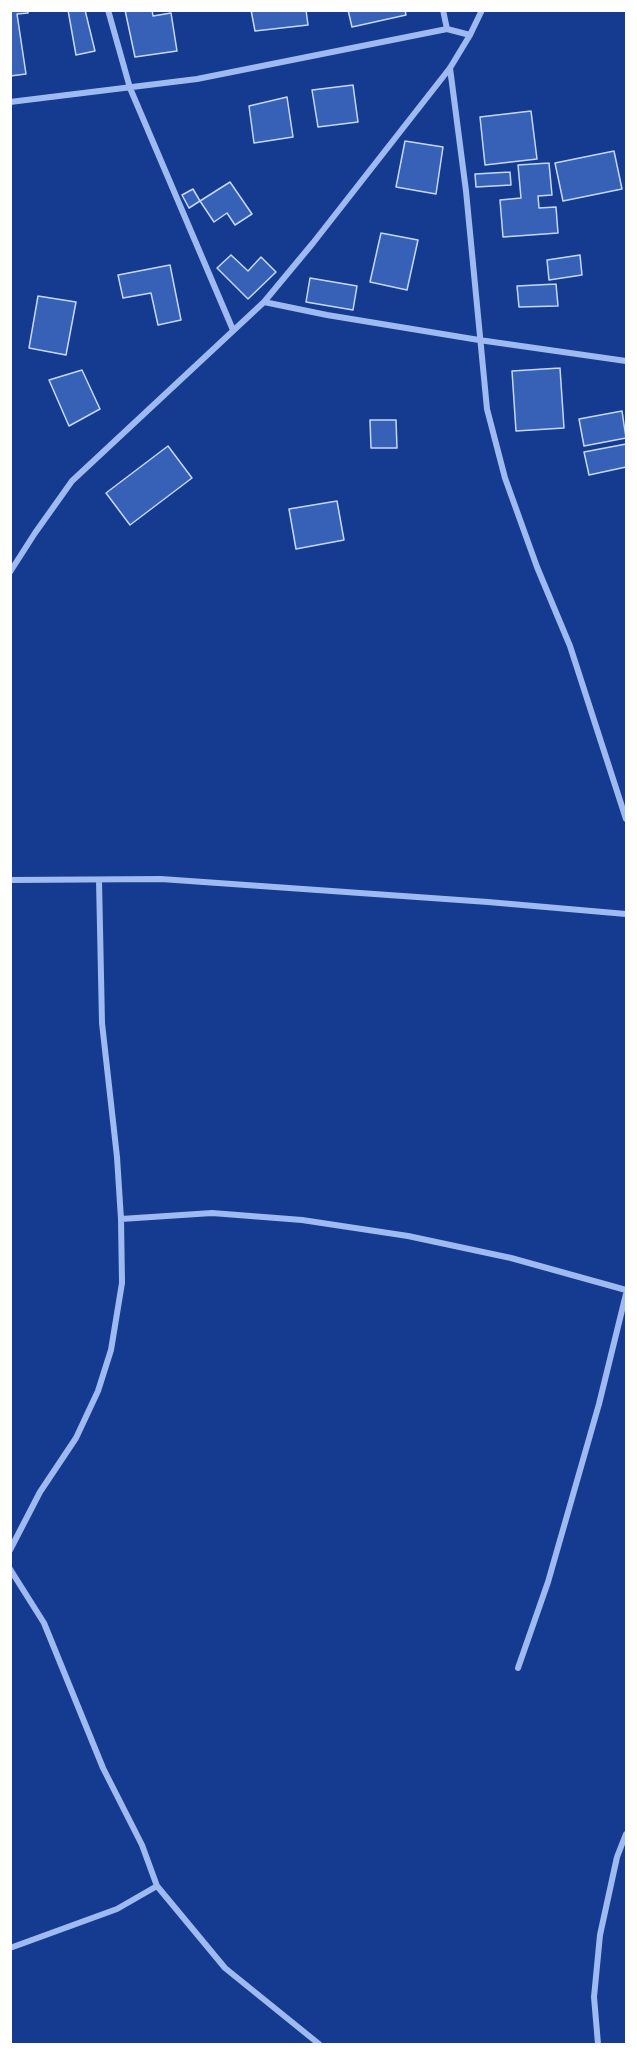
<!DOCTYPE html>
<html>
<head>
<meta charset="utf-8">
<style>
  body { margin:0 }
  #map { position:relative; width:637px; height:2055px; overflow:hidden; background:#143b8f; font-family:Barlow,sans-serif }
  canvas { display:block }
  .frame { position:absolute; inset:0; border:12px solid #fff; pointer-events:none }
</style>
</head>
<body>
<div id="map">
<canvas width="637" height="2055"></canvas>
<div class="frame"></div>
</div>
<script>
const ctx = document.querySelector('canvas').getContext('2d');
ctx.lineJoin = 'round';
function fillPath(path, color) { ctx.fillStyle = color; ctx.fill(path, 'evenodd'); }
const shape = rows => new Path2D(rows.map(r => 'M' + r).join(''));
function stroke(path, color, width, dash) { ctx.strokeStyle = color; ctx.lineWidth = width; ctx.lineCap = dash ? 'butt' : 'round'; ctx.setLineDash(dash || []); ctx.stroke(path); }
const building = shape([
  [10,10,28,10,28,13,17,14,26,74,10,76,10,10],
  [68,10,85,10,95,51,76,55,68,10],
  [125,10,152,10,153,16,171,13,177,51,135,57,125,10],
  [251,10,306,10,308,25,255,31,251,10],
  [348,10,405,10,406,15,352,27,348,10],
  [353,85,358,122,318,127,312,90,353,85],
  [287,97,293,137,254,143,249,106,287,97],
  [531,111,537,159,485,165,480,117,531,111],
  [405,141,443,147,436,194,396,187,405,141],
  [614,151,622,189,563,201,555,163,614,151],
  [549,163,552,195,538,196,539,208,556,207,558,233,503,237,500,200,521,198,518,165,549,163],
  [510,172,511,185,476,187,475,174,510,172],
  [230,182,252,214,235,225,227,213,214,222,200,201,230,182],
  [193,189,200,201,189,208,182,195,193,189],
  [381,233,418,240,407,290,370,282,381,233],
  [231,255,248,271,261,257,276,272,248,299,217,268,231,255],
  [580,255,582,275,549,280,547,260,580,255],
  [170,265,181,320,158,325,151,293,123,298,118,275,170,265],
  [310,278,357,286,353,310,306,302,310,278],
  [556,284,558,306,519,307,517,286,556,284],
  [38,296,76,302,66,355,29,348,38,296],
  [560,368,564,428,516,431,512,371,560,368],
  [82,370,100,409,69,426,49,380,82,370],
  [622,411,626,438,584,446,579,419,622,411],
  [370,420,396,420,397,448,371,448,370,420],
  [626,444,626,467,589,475,584,452,626,444],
  [168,446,192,478,130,525,106,493,168,446],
  [337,501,344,540,296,549,289,509,337,501]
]);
const street = shape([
  [108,10,130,88,233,330],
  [443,10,447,29],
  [450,68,466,191,487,409,505,478,537,567,570,646,626,819],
  [10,102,197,79,447,29,470,35],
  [264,302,327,315,479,340,626,361],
  [10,572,35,533,72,481,264,302,313,243,450,68,470,35,482,10],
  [10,880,161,879,488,902,626,914],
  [121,1219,212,1213,302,1220,408,1236,511,1258,626,1290],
  [10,1550,40,1492,76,1438,98,1391,111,1350,122,1283,121,1219,117,1157,102,1023,99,880],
  [10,1569,44,1623,103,1768,142,1845,157,1886,225,1968,319,2044],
  [518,1668,548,1582,599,1404,626,1294],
  [10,1948,117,1909,157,1886],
  [598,2044,594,1997,600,1935,617,1857,626,1834]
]);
fillPath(building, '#3761b6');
stroke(building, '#c5d8fc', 1.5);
stroke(street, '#9ebaf1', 6);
</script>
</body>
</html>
